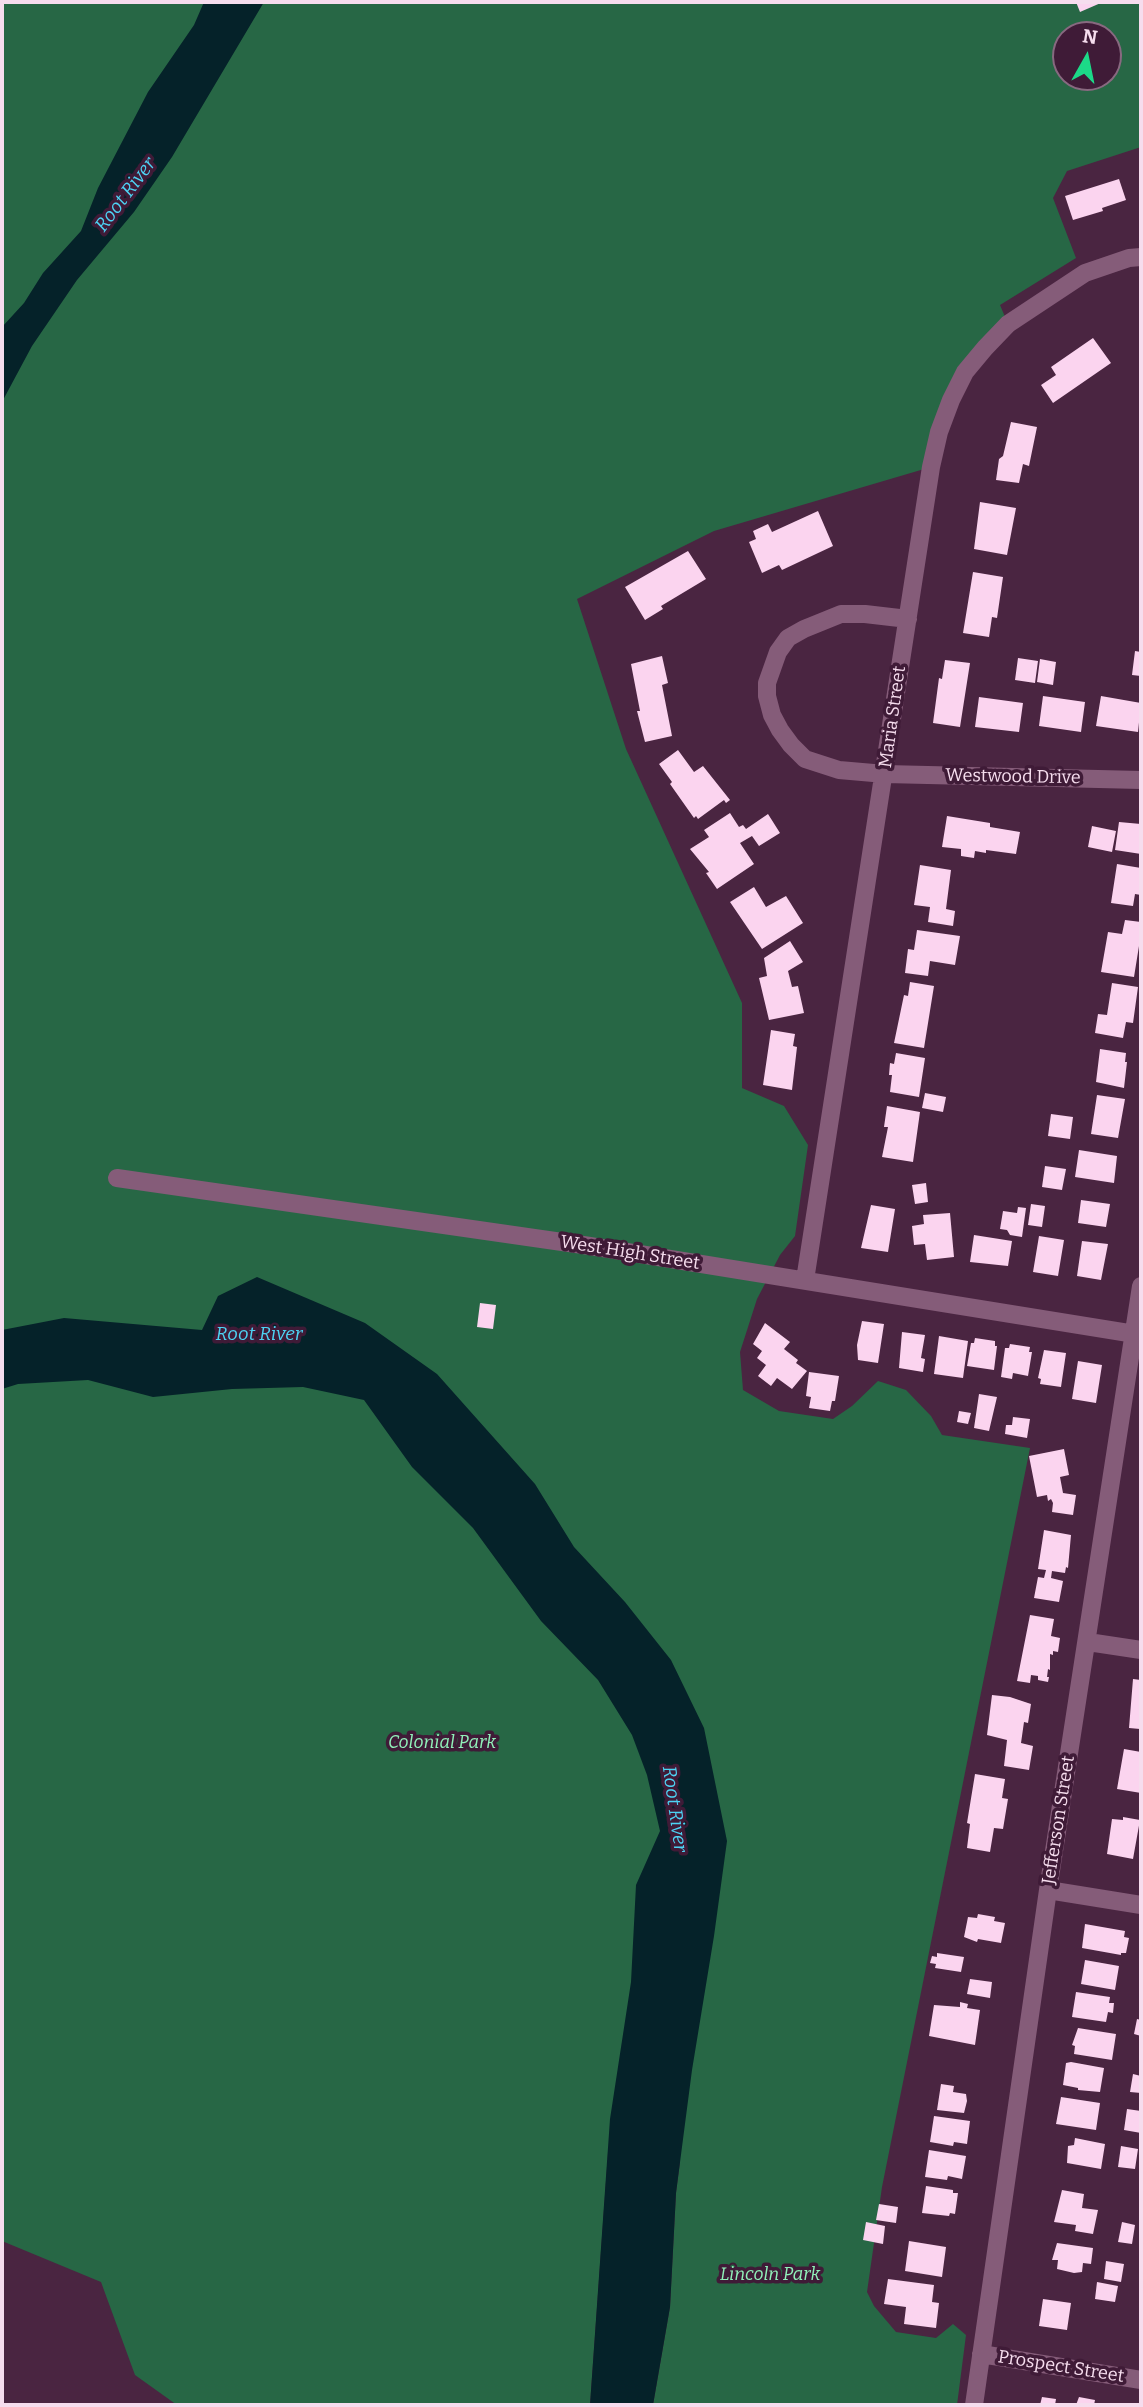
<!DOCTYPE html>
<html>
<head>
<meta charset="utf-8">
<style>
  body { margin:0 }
  #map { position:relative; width:1143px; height:2407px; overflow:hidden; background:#4a2541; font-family:Bitter,serif }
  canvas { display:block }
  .frame { position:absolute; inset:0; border:4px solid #f6ddee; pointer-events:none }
  .north { position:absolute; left:1052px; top:21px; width:70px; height:70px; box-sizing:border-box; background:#3f1b37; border:2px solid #886980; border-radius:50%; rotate:9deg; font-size:19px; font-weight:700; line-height:28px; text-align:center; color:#f6ddee }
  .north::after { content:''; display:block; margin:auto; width:24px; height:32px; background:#1cd988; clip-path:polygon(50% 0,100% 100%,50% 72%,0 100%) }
</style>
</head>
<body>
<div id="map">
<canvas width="1143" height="2407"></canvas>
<div class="frame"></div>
<div class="north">N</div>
</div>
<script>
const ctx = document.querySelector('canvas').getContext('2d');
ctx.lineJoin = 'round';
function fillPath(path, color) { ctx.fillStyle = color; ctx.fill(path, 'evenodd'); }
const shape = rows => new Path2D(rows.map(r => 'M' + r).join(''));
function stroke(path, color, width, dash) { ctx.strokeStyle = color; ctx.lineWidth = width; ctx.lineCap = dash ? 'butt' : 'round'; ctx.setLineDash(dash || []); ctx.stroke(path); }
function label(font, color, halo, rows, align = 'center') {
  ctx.font = font + ' Bitter,serif'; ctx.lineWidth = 7; ctx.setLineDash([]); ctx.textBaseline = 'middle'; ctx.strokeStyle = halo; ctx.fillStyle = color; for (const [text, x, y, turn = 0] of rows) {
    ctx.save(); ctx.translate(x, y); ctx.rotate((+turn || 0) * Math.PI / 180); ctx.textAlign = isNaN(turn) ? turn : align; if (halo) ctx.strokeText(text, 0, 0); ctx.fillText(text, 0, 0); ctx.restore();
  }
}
const green = shape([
  [2,2,1141,2,1141,147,1067,171,1053,198,1076,258,1000,305,1008,324,965,372,931,467,714,531,577,599,626,749,742,1003,742,1088,784,1106,808,1145,795,1236,780,1255,757,1299,740,1352,743,1390,779,1411,833,1419,852,1406,878,1381,906,1390,931,1416,942,1435,1030,1448,882,2187,867,2292,874,2306,896,2332,936,2338,953,2324,966,2335,957,2405,653,2405,670,2307,676,2193,680,2162,608,2153,590,2405,177,2405,135,2375,101,2282,2,2241],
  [1066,35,1108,35,1108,77,1066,77]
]);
const water = shape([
  [204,2,264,2,172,157,134,212,77,280,32,346,2,402,2,327,24,303,43,273,81,231,98,188,148,92,194,25],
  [257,1277,365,1323,437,1374,535,1484,574,1547,625,1602,671,1660,704,1728,727,1841,714,1936,692,2070,676,2193,670,2307,653,2405,590,2405,610,2119,631,1982,636,1885,660,1831,647,1775,632,1735,598,1680,541,1621,473,1528,412,1467,364,1400,303,1387,232,1389,153,1397,88,1380,18,1384,2,1389,2,1330,64,1318,202,1330,218,1296]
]);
const building = shape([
  [1076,2,1103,2,1080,12],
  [1119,179,1126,200,1102,208,1103,211,1073,220,1065,196],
  [1093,338,1111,363,1053,403,1041,385,1056,375,1051,367],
  [1011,422,1037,427,1029,466,1023,464,1019,483,996,480,999,459,1003,456],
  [980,502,1016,508,1007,555,974,549],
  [818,511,833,546,782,570,779,565,762,573,749,542,756,539,753,531,768,524,772,532],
  [688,551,706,579,661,606,663,609,645,620,625,587],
  [973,572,1003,577,997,618,992,617,989,637,963,633],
  [1135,651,1141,652,1141,676,1132,675],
  [662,656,668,683,662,685,672,736,645,742,637,711,640,711,631,664],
  [1018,658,1038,661,1035,683,1015,680],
  [1040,659,1056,662,1053,685,1037,682],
  [945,660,970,663,960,727,933,723,939,678,942,679],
  [1043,696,1085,702,1081,732,1039,726],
  [1101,696,1141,703,1138,732,1096,726],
  [979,697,1023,703,1019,732,975,727],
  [678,750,694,772,703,766,730,800,726,803,724,800,698,819,696,816,694,818,670,784,672,782,659,764],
  [730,813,739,827,743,825,746,829,768,814,780,833,759,846,752,836,740,843,754,864,717,889,706,873,709,872,690,849,709,837,704,830],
  [947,816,990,823,990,827,1020,832,1016,854,986,850,986,853,975,851,974,858,961,856,961,849,942,847],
  [1119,822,1141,824,1141,854,1115,850],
  [1092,826,1116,831,1112,852,1088,847],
  [1117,864,1141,868,1141,895,1135,894,1133,906,1111,903],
  [920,865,951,870,946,909,955,911,953,926,928,922,930,907,914,905],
  [754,887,766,907,786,896,803,923,762,949,730,902],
  [1125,920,1141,922,1141,946,1139,946,1134,977,1101,972,1108,932,1122,934],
  [917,930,960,936,955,965,930,961,928,976,905,973,908,949,914,950],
  [790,941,803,962,788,971,792,987,798,986,804,1013,769,1020,759,978,767,976,764,958],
  [910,982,934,986,924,1048,894,1043,904,995,908,996],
  [1112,983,1138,987,1133,1023,1126,1022,1123,1038,1095,1033,1098,1014,1107,1015],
  [771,1030,795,1034,793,1046,797,1047,792,1090,763,1085],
  [1100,1049,1126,1053,1125,1062,1127,1062,1124,1088,1096,1082],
  [896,1053,925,1058,919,1097,890,1092,892,1075,889,1075,890,1063,894,1064],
  [925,1093,946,1097,943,1112,922,1108],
  [1097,1095,1125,1099,1118,1138,1091,1134],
  [887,1106,920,1112,913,1162,882,1157,888,1127,884,1127],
  [1051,1114,1073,1117,1070,1139,1048,1136],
  [1079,1150,1117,1156,1114,1183,1075,1177],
  [1045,1166,1066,1169,1062,1190,1042,1187],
  [926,1183,928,1202,915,1204,912,1185],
  [1081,1200,1110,1204,1106,1227,1078,1223],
  [1031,1204,1045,1206,1042,1227,1028,1225],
  [871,1205,895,1209,888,1252,861,1248],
  [1018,1207,1026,1208,1022,1237,1010,1235,1007,1230,1000,1229,1003,1211,1017,1213],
  [950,1213,954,1257,927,1260,925,1244,914,1245,912,1226,924,1224,923,1215],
  [974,1235,1012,1241,1008,1266,970,1262],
  [1039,1236,1064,1240,1058,1276,1033,1272],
  [1082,1241,1108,1244,1101,1280,1077,1276],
  [480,1303,496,1305,493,1329,477,1327],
  [862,1321,884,1324,878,1363,858,1360,857,1345],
  [765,1323,790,1342,784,1349,798,1360,796,1363,807,1371,792,1389,777,1378,771,1386,758,1376,766,1365,757,1358,762,1351,753,1344],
  [902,1332,925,1335,921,1358,925,1359,923,1372,899,1368],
  [939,1336,968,1341,963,1378,934,1374],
  [975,1338,995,1341,995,1346,997,1346,994,1370,967,1366,971,1343,974,1343],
  [1010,1344,1030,1347,1029,1352,1032,1352,1028,1376,1013,1373,1012,1379,1001,1377,1005,1348,1009,1348],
  [1044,1350,1066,1353,1061,1387,1040,1384,1041,1379,1038,1378],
  [1078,1361,1102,1365,1096,1403,1072,1399],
  [809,1372,839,1376,835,1401,832,1401,830,1411,809,1408,811,1397,806,1396],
  [979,1394,997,1397,989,1431,974,1428],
  [959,1411,971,1413,968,1424,957,1422],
  [1013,1417,1030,1419,1027,1438,1005,1434,1006,1425,1012,1425],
  [1064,1449,1069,1475,1060,1477,1063,1493,1076,1495,1073,1515,1052,1512,1053,1503,1051,1499,1048,1501,1047,1495,1037,1497,1029,1456],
  [1044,1530,1071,1535,1068,1568,1066,1567,1065,1573,1052,1571,1051,1578,1063,1581,1059,1602,1034,1598,1038,1577,1044,1578,1046,1570,1038,1569],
  [1030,1615,1054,1619,1051,1636,1060,1638,1058,1652,1053,1651,1053,1655,1050,1654,1050,1670,1048,1669,1047,1677,1049,1677,1048,1682,1038,1680,1038,1676,1031,1675,1030,1683,1017,1681],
  [1133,1679,1141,1680,1140,1729,1129,1728],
  [992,1695,1010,1697,1031,1704,1028,1723,1024,1722,1021,1743,1033,1746,1029,1770,1004,1766,1007,1740,987,1735],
  [1124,1749,1141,1752,1141,1793,1117,1789],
  [975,1774,1005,1779,1002,1798,1008,1799,1003,1829,994,1828,990,1852,967,1848,970,1824,967,1823],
  [1123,1817,1140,1820,1133,1859,1107,1854,1112,1819,1123,1820],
  [978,1914,995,1917,994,1921,1005,1923,1001,1943,978,1939,977,1942,964,1937,968,1917,977,1918],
  [1085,1924,1125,1931,1124,1937,1129,1938,1126,1953,1121,1953,1121,1955,1082,1948],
  [937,1953,964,1957,961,1972,935,1968,936,1964,930,1963,932,1956,937,1957],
  [1085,1960,1119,1966,1115,1990,1081,1984],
  [970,1979,992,1982,990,1998,967,1994],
  [1076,1992,1110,1997,1109,2003,1114,2003,1113,2013,1108,2012,1106,2022,1072,2017],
  [960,2002,968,2004,967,2008,980,2010,975,2045,929,2036,934,2005,960,2007],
  [1137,2019,1141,2020,1141,2036,1134,2034],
  [1078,2028,1116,2034,1112,2060,1074,2054,1075,2046,1072,2045],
  [1071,2062,1104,2068,1100,2092,1078,2090,1078,2088,1063,2085,1066,2063],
  [1133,2074,1141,2076,1141,2093,1130,2092],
  [941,2084,954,2086,953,2092,966,2094,967,2101,964,2113,937,2110],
  [1061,2097,1100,2103,1096,2130,1056,2124],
  [1127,2109,1141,2111,1141,2133,1124,2130],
  [934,2116,970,2121,967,2144,954,2142,953,2146,930,2142],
  [1075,2138,1105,2144,1101,2169,1067,2163,1068,2146,1074,2145],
  [1121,2146,1138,2149,1135,2169,1118,2167],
  [929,2150,966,2156,962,2179,948,2176,947,2180,925,2177],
  [926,2186,953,2190,953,2193,958,2193,955,2214,950,2213,949,2216,922,2213],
  [1062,2190,1084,2194,1082,2208,1098,2210,1093,2234,1075,2231,1076,2225,1054,2222],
  [879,2204,898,2207,896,2223,876,2220],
  [866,2222,885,2226,883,2244,863,2240],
  [1122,2222,1135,2225,1132,2244,1118,2242],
  [909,2241,946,2247,942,2277,905,2271],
  [1057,2243,1093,2248,1091,2264,1083,2263,1082,2272,1074,2273,1057,2269,1058,2260,1052,2260],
  [1106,2261,1124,2264,1121,2282,1104,2279],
  [888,2279,934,2285,932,2302,939,2303,936,2328,904,2324,906,2307,884,2304],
  [1097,2282,1118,2286,1115,2302,1095,2299],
  [1043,2299,1071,2303,1067,2330,1039,2326],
  [1042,2397,1056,2399,1055,2405,1040,2405],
  [1079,2397,1095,2400,1094,2405,1076,2405]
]);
const minor = shape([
  [908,619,865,614,841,614,804,629,788,638,778,652,767,683,767,696,772,715,780,730,791,745,805,759,839,770,885,774,1141,780],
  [117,1178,590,1246,1141,1335],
  [805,1280,931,467,939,432,951,400,965,372,985,348,1008,324,1085,273,1129,258,1141,257],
  [1088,1642,1141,1650],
  [1048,1890,1141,1905],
  [981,2354,1141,2380],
  [974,2405,1048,1890,1141,1286]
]);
const streetNames = [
  ["Maria Street",893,717,-82],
  ["Westwood Drive",1013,777,1],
  ["West High Street",630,1253,9],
  ["Jefferson Street",1059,1820,-81],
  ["Prospect Street",1061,2367,9]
];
const parkNames = [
  ["Colonial Park",442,1743],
  ["Lincoln Park",770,2275]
];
const waterNames = [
  ["Root River",126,195,-53],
  ["Root River",259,1335],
  ["Root River",674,1809,82]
];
fillPath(green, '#276745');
fillPath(water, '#052229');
fillPath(building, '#fbd4ef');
stroke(minor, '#855c79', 18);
label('18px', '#f6ddee', '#3f1b37', streetNames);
label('italic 18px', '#91f2ba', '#3f1b37', parkNames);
label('italic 19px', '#4dd3f3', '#3f1b37', waterNames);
</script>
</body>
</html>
